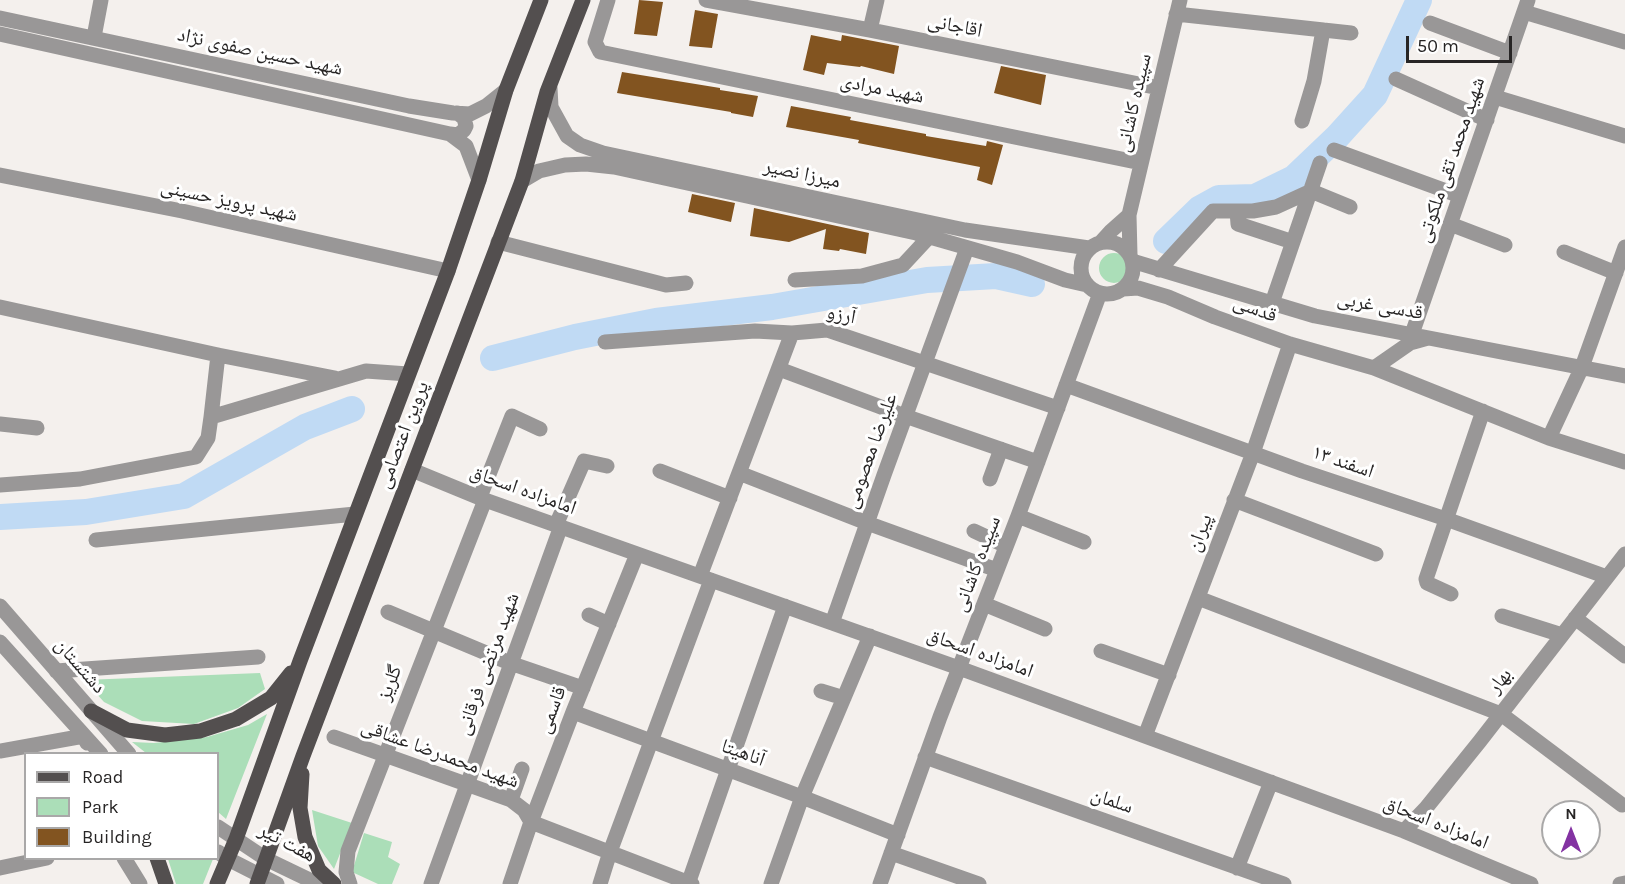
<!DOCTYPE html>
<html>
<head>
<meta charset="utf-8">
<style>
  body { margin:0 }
  #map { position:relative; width:1625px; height:884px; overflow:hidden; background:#f4f0ed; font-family:Karla,sans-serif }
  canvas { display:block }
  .legend { position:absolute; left:24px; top:752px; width:195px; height:108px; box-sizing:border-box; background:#fff; border:2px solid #a9a8a8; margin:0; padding:8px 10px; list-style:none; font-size:18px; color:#272525 }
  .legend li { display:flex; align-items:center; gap:12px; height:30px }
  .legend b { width:30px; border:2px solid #a9a8a8 }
  .north { position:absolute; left:1541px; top:800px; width:60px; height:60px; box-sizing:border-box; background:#fff; border:2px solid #a9a8a8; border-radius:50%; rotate:0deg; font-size:16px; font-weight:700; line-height:24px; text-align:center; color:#272525 }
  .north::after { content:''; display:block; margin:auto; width:21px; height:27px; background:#8332a2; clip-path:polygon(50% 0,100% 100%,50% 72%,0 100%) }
  .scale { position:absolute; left:1406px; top:36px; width:106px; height:27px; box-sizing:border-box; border:3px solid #272525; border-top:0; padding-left:8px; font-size:18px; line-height:21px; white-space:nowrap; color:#272525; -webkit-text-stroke:4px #fff; paint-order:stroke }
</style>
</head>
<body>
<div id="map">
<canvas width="1625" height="884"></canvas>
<ul class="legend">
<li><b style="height:8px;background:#534f4f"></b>Road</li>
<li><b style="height:16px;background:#abdeb8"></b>Park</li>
<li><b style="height:16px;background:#825420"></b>Building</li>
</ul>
<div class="north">N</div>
<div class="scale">50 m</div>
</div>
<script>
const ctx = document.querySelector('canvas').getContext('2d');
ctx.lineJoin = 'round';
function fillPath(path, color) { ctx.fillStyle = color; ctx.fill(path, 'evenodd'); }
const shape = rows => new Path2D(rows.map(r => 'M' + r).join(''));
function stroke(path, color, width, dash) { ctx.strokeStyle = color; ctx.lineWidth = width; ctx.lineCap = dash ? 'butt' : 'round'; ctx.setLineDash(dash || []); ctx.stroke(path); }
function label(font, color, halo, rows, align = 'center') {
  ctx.font = font + ' Karla,"Noto Naskh Arabic",sans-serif'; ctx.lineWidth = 6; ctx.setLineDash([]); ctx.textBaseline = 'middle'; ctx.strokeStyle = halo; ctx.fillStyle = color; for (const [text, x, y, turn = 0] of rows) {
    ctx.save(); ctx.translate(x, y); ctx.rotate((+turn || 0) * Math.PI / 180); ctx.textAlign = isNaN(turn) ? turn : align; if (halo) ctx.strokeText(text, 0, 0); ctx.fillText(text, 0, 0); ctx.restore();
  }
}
const green = shape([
  '1099 268a15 15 0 1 1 30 0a15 15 0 1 1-30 0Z',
  [260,673,265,689,238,708,194,724,142,721,104,702,84,680],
  [267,714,226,819,218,812,218,754,146,753,132,742,154,743,207,737,248,725],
  [312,810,352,823,334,869,318,846],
  [364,833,392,842,388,857,400,864,392,884,378,884,352,872],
  [168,859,168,858,213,859,203,884,176,884]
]);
const river = shape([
  [1166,241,1199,209,1219,198,1255,197,1294,178,1337,137,1375,95,1419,0],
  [493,358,575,337,656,321,772,307,927,280,996,276,1032,284],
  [0,517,86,512,184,496,305,427,352,409]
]);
const building = shape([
  [639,0,663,2,657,36,634,34],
  [695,10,718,14,712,48,689,46],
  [811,35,841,41,842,35,899,46,894,74,861,66,860,67,827,63,824,75,803,70],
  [1001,66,1046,75,1041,105,994,93],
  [622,72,720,88,720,90,758,96,753,117,731,113,731,112,617,93],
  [791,106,851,117,850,120,926,134,926,136,986,146,987,141,1003,145,992,185,977,180,980,167,858,143,859,140,786,127],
  [692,194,735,203,731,222,688,212],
  [754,208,869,233,866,254,840,249,839,251,823,249,826,229,789,242,750,236]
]);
const minor = shape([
  [608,0,595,42,600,52,1141,163],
  [706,0,870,30,1159,88],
  [1524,12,1625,42],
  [1176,14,1351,33],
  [0,18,409,106,453,113,470,114,486,106,506,90],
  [1430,23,1510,53],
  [870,30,877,0],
  [0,34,450,134,466,146,479,180],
  [94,37,101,0],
  [1396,79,1487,120],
  [550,88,551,107,567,136,580,145,603,153,965,230,1089,248],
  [1495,97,1625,136],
  [1302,121,1314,81,1323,30],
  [450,134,458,135,464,130,466,126,464,118,457,113],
  [1334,150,1460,196],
  [0,175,182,211,448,271],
  [522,181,539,171,565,165,586,164,614,167,916,233,1017,262,1065,280,1087,285],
  [1237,211,1238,224,1293,242],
  [1450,224,1505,245],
  '1081 268a26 26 0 1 1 52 0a26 26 0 1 1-52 0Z',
  [498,242,666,285,686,283],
  [1101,242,1111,231,1129,215],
  [1564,252,1616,273],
  [1130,255,1129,215,1180,0],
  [1132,261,1315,316,1625,376],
  [1159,270,1213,211,1253,211,1276,207,1311,191,1350,207],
  [795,280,862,276,903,265,929,237],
  [1123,289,1138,288,1168,297,1215,317,1290,344,1374,368,1549,438,1625,462],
  [1272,303,1320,163],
  [0,307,218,355,335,378],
  [1412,334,1528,0],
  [605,342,755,331,792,333,827,330,1058,408],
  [1374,368,1410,343,1428,338],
  [779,369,905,416,1038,462],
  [1066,385,1302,471,1446,519,1607,577],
  [211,417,218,355],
  [0,424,37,428],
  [1549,438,1582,367,1625,247],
  [412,470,485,500,959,668,1404,831,1531,884],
  [660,471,730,498],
  [739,473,867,523,997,570],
  [990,479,1001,449],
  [0,485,80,479,196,457,208,438,211,417,366,371,408,374],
  [480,497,512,416,540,429],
  [1234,500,1376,554],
  [1018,516,1084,542],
  [556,525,584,461,607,466],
  [974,531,1006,546],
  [96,540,355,514],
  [700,576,792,333],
  [1451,594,1427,583,1426,579,1483,411],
  [1198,598,1501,714,1622,805],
  [984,604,1045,629],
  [0,606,129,754],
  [388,612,510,663,583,688],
  [589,615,609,624],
  [1502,616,1562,635],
  [1575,618,1625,656],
  [832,623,884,475,967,248],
  [0,642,101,754],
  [1101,651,1169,675],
  [56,671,258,657],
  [821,691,844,698],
  [573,712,802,797,898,835],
  [1145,736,1253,453,1290,344],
  [334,737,511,800,524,810,531,822,692,884],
  [0,751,84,736,87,743],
  [925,757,1284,884],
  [511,800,522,769],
  [218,827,266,859,318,884],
  [1404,831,1426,808,1480,741,1625,554],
  [218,852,228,859,277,884],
  [891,853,979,884],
  [124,858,140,884],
  [0,868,47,858],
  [1237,868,1271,782],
  [350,884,346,872,348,851,485,500],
  [431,884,561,526],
  [510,884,531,822,573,712,637,554],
  [600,884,610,852,711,580],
  [688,884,785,606],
  [771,884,802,797,870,636],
  [880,884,940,717,1018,516,1100,293],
  [1620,884,1625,883]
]);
const major = shape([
  [91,711,127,730,165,735,200,731,236,719,271,698,291,673],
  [302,774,300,808,305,837,319,870,334,884],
  [157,858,166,884],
  [217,884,236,839,300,661,448,271,479,180,506,90,541,0],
  [257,884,303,756,522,181,547,92,583,0]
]);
const streetNames = [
  ["اقاجانی",955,26,11],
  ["شهید حسین صفوی نژاد",260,52,12],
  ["شهید مرادی",882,89,11],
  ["سپیده کاشانی",1134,103,-77],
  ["شهید محمد تقی ملکوتی",1451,160,-71],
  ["میرزا نصیر",802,174,12],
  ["شهید پرویز حسینی",229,201,12],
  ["قدسی غربی",1380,306,10],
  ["قدسی",1255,309,20],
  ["آرزو",841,315,11],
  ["پروین اعتصامی",403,435,-69],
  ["علیرضا معصومی",871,451,-70],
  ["اسفند ۱۳",1343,462,19],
  ["امامزاده اسحاق",523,490,20],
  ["پیران",1200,533,-69],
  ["سپیده کاشانی",977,564,-69],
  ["امامزاده اسحاق",980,653,20],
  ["شهید مرتضی فرقانی",488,664,-70],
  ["دشتستان",80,666,49],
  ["بهار",1500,681,-52],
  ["گلریز",390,683,-69],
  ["قاسمی",552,710,-69],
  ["آناهیتا",743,753,20],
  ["شهید محمدرضا عشاقی",440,754,20],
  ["سلمان",1112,801,19],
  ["امامزاده اسحاق",1436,823,22],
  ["هفت تیر",287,843,28]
];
fillPath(green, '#abdeb8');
stroke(river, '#c0daf4', 26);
fillPath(building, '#825420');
stroke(minor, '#999797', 15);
stroke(major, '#534f4f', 15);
label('20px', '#272525', '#fff', streetNames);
</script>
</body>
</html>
